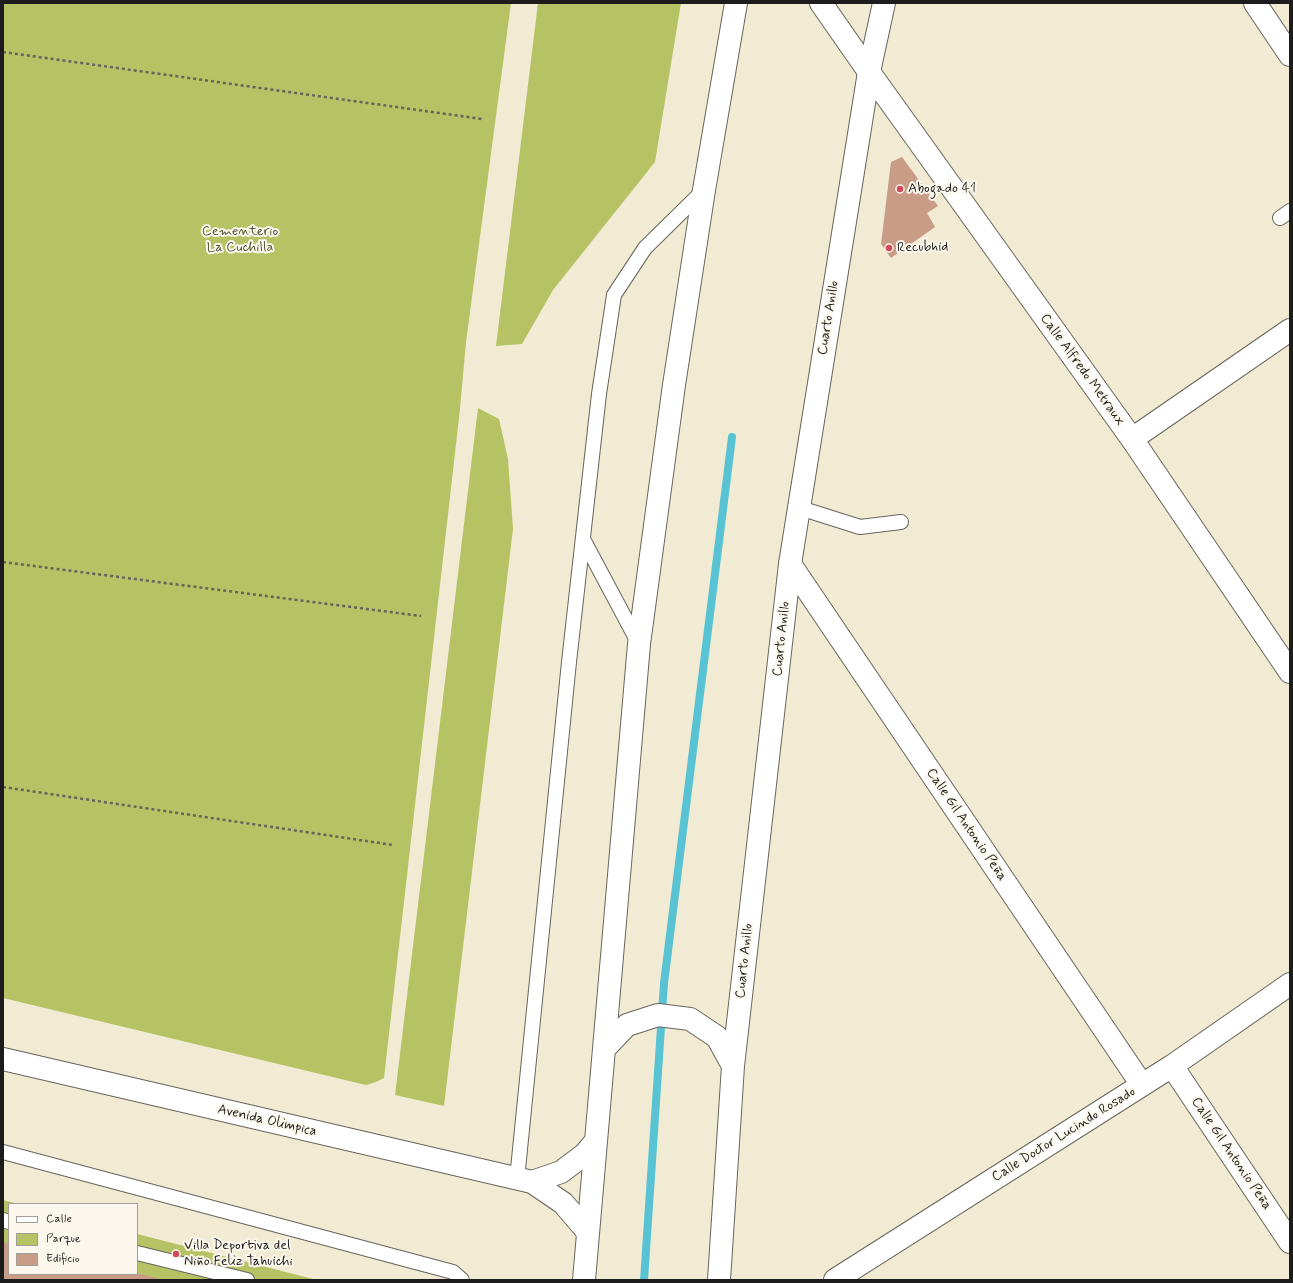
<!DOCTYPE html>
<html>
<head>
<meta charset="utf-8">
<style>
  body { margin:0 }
  #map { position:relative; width:1293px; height:1283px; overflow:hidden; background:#f2ebd3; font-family:Mynerve,sans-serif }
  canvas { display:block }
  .frame { position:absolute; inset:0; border:4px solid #1c1c1c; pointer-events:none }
  .legend { position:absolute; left:8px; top:1203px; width:130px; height:72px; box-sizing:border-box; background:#fbf7ec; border:1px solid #a29f99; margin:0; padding:5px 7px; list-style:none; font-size:12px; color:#1c1c1c }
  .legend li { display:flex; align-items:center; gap:8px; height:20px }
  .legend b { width:20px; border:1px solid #a29f99 }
</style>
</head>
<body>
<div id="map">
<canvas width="1293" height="1283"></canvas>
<div class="frame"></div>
<ul class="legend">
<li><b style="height:5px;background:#fff"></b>Calle</li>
<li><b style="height:11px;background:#b5c365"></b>Parque</li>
<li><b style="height:11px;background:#c99c87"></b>Edificio</li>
</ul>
</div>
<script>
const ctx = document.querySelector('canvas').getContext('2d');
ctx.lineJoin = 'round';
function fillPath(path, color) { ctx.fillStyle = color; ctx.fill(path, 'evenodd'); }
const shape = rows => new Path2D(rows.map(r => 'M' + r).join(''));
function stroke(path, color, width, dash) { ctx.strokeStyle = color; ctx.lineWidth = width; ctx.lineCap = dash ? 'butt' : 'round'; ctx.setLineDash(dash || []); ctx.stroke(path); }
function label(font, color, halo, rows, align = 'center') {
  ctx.font = font + ' Mynerve,sans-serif'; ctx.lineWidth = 4; ctx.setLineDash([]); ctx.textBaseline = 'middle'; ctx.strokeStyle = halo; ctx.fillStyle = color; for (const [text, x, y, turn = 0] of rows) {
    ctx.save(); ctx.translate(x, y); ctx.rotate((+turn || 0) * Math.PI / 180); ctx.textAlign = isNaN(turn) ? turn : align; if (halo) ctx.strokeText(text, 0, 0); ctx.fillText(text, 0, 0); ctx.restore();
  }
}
const green = shape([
  [3,3,511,3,466,342,460,409,384,1078,376,1082,366,1085,3,998],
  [538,3,681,3,655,162,553,290,522,344,496,346],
  [478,408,499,419,508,459,513,529,444,1106,395,1095],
  [3,1200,18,1204,9,1204,9,1274,137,1274,137,1234,317,1280,3,1280]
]);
const stream = shape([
  [644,1280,664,983,732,437]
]);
const building = shape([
  [902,157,938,206,927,213,935,227,891,258,881,244,891,162],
  [3,1242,9,1244,9,1274,137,1273,164,1280,3,1280]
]);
const path = shape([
  [3,52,482,119],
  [3,562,421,616],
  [3,787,393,845]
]);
const lane = shape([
  [1280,218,1290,211],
  [800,508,860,527,901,522],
  [583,539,639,644],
  [3,1152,453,1272,462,1280],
  [517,1179,569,662,599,394,614,295,645,248,704,190],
  [3,1220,9,1222],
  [137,1253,247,1280]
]);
const street = shape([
  [1255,3,1290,55],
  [869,72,1132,439,1290,672],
  [1132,439,1290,330],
  [790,564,1142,1085],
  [1172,1066,1290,1242],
  [835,1280,1172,1066,1290,984]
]);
const secondary = shape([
  [821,3,869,72],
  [3,1059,532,1182,563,1203,587,1231],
  [532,1182,561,1172,585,1154,595,1142]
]);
const highway = shape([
  [604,1049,627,1025,658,1015,690,1019,717,1037,733,1066],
  [584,1280,639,644,674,385,704,190,736,3],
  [719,1280,733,1066,790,564,869,72,884,3]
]);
const markers = [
  [900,189,4,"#d1495b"],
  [889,248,4,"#d1495b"],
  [176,1254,4,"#d1495b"]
];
const poiNames = [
  ["Abogado 41",908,189],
  ["Recubhid",897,248],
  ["Villa Deportiva del",184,1246],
  ["Niño Feliz Tahuichi",184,1262]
];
const parkNames = [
  ["Cementerio",240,232],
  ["La Cuchilla",240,248]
];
const streetNames = [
  ["Cuarto Anillo",829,318,-81],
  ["Calle Alfredo Metraux",1082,370,54],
  ["Cuarto Anillo",782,639,-84],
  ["Calle Gil Antonio Peña",966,825,56],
  ["Cuarto Anillo",745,961,-84],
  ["Avenida Olimpica",267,1121,13],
  ["Calle Doctor Lucindo Rosado",1064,1135,-32],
  ["Calle Gil Antonio Peña",1231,1154,56]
];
fillPath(green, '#b5c365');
stroke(stream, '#58c3d3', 8);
fillPath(building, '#c99c87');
stroke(lane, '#67645c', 16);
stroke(street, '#67645c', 24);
stroke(secondary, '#67645c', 24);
stroke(highway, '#67645c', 24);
stroke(path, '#67645c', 2.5, [3, 3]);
stroke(lane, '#fff', 14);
stroke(street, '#fff', 22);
stroke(secondary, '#fff', 22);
stroke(highway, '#fff', 22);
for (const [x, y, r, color] of markers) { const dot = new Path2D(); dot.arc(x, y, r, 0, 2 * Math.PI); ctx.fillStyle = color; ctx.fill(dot); stroke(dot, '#fbf7ec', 1.5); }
label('14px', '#1c1c1c', '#fbf7ec', poiNames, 'left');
label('14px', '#525636', '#fbf7ec', parkNames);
label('14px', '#1c1c1c', '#fbf7ec', streetNames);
</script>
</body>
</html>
